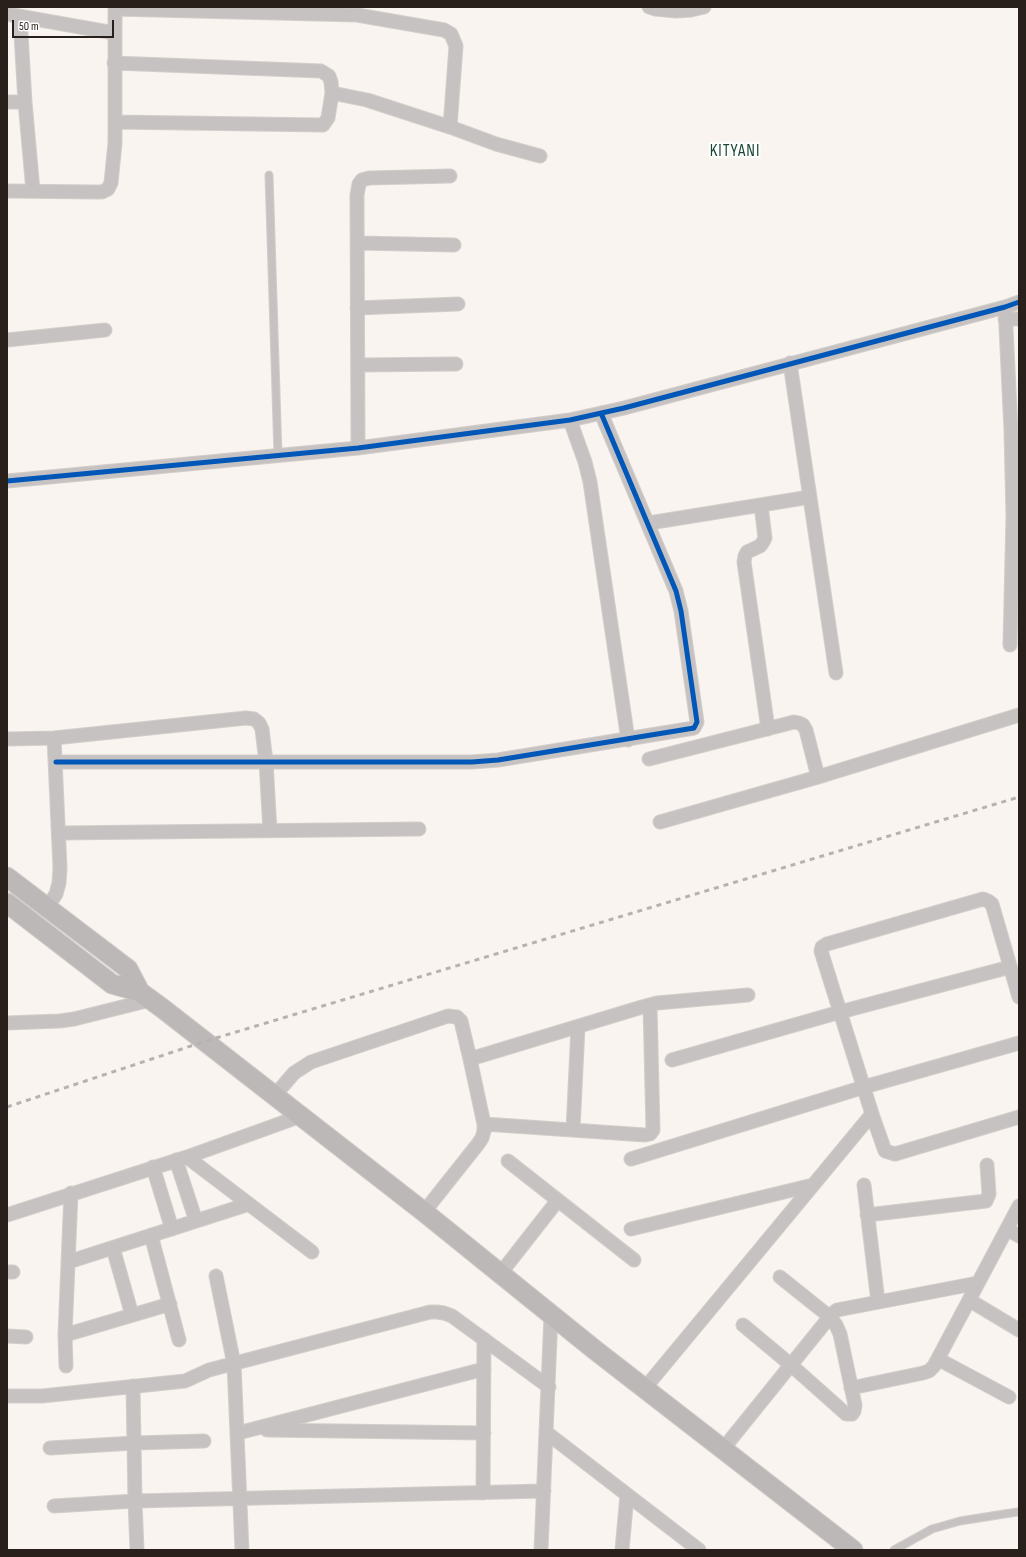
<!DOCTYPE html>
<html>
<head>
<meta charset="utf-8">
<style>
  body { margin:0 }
  #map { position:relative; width:1026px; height:1557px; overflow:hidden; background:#f9f4f0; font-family:"Sofia Sans Condensed",sans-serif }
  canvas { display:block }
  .frame { position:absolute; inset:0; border:8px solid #2a201b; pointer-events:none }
  .scale { position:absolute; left:12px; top:20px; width:102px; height:18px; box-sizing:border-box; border:2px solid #2a201b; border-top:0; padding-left:5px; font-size:12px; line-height:14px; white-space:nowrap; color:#2a201b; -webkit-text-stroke:3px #fff; paint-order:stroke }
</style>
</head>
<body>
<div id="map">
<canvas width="1026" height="1557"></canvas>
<div class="frame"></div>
<div class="scale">50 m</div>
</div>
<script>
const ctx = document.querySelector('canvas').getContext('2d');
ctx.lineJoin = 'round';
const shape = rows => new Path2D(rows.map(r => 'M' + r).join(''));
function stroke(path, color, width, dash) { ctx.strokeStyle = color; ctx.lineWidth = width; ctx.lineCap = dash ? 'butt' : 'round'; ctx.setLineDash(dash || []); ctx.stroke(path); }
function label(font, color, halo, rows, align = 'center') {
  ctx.font = font + ' "Sofia Sans Condensed",sans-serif'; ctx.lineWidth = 4; ctx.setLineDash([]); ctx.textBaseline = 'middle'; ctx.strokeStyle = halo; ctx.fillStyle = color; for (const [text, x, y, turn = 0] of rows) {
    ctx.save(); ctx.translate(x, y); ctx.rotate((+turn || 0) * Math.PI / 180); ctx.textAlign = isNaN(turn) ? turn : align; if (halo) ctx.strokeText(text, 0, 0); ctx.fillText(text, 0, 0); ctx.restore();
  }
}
const service = shape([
  [269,175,278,455],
  [894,1550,932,1529,960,1521,1017,1512]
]);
const minor = shape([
  [649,7,655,9,676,11,691,10,704,7],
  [115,9,357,15,444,30,451,34,456,46,450,127],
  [7,14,114,33],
  [20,17,25,102,33,191],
  [114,63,321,71,329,76,331,82,332,93,328,118,323,125,115,122],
  [332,93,367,100,450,127,496,144,540,156],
  [7,102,25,102],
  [7,191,96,192,102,192,108,189,111,183,115,143,115,7],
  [357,243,454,245],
  [1005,307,1011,430,1013,516,1010,645],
  [357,308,458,304],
  [1005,319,1019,319],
  [7,340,105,330],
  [790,363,836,673],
  [358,365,456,364],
  [570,420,585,462,590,482,628,740],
  [358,448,357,195,359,184,362,180,369,178,450,176],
  [7,481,358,448,570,420,624,408,1005,307,1019,302],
  [761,505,765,538,763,542,760,546,747,552,745,556,744,562,768,729],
  [649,523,810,497],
  [7,739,54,738,246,718,254,719,259,723,262,729,266,762,270,831],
  [649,759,794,722,799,723,803,725,806,730,818,777],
  [56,762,472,762,498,760,694,728,697,722,681,611,676,591,601,413],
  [660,822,818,777,1019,715],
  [59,833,419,829],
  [47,908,56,894,59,883,60,868,54,738],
  [1019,997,992,904,988,901,983,899,827,944,822,947,821,951,872,1114,885,1151,895,1154,1019,1117],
  [7,1023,60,1021,74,1019,150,1000],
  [470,1059,642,1007,657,1003,748,995],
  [672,1060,840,1012,1010,967],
  [275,1095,294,1073,311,1062,448,1016,457,1017,461,1021,470,1059,484,1124,484,1131,482,1138,478,1144,424,1212],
  [484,1124,645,1135,650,1134,653,1130,650,1005],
  [573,1130,578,1027],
  [187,1157,312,1252],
  [631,1159,864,1087,1019,1043],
  [176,1160,196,1221],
  [508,1161,634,1260],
  [153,1167,172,1229],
  [864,1185,878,1302],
  [7,1215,187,1157,301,1116],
  [867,1215,986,1201,989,1194,987,1165],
  [631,1229,813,1185],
  [1007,1229,1019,1236],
  [151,1235,179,1340],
  [113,1248,132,1315],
  [68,1262,249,1204],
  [7,1272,13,1272],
  [500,1274,558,1200],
  [216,1276,234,1364,242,1550],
  [969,1300,1019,1330],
  [743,1325,791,1365,846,1414,852,1414,854,1411,855,1405,840,1334,836,1325,830,1317,780,1277],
  [65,1335,170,1304],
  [7,1336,26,1337],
  [938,1359,1009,1397],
  [66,1366,65,1335,71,1193],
  [133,1386,135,1501,137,1550],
  [645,1388,872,1114],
  [851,1388,923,1373,929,1371,934,1366,1019,1206],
  [7,1396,42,1396,185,1381,209,1370,430,1312,437,1312,444,1313,452,1316,549,1387],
  [267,1430,484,1433],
  [238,1433,484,1369],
  [547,1433,699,1550],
  [50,1448,134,1443,204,1441],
  [723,1449,832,1314,837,1310,978,1283],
  [483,1493,484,1339],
  [54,1506,135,1501,544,1491],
  [541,1550,551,1315],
  [622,1550,627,1495]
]);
const secondary = shape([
  [7,877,128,969,140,992],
  [7,903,112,984,140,992,162,1008,424,1212,595,1350,853,1550]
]);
const rail = shape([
  [7,1107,206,1041,1019,797]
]);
const cycleway = shape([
  [7,481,358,448,570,420,624,408,1005,307,1019,302],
  [56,762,472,762,498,760,694,728,697,722,681,611,676,591,601,413]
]);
const quarterNames = [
  ["KITYANI",735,152]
];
stroke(service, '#d3ceca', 9);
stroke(minor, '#d3ceca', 15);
stroke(secondary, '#d3ceca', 21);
stroke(service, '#c6c2c1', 7);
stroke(minor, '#c6c2c1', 13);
stroke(secondary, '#bdb8b8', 19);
stroke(rail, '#b7b2b0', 3, [5, 5]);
stroke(cycleway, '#0057b8', 5);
ctx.letterSpacing = '1px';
label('17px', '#1a4734', '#fff', quarterNames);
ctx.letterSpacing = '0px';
</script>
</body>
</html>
